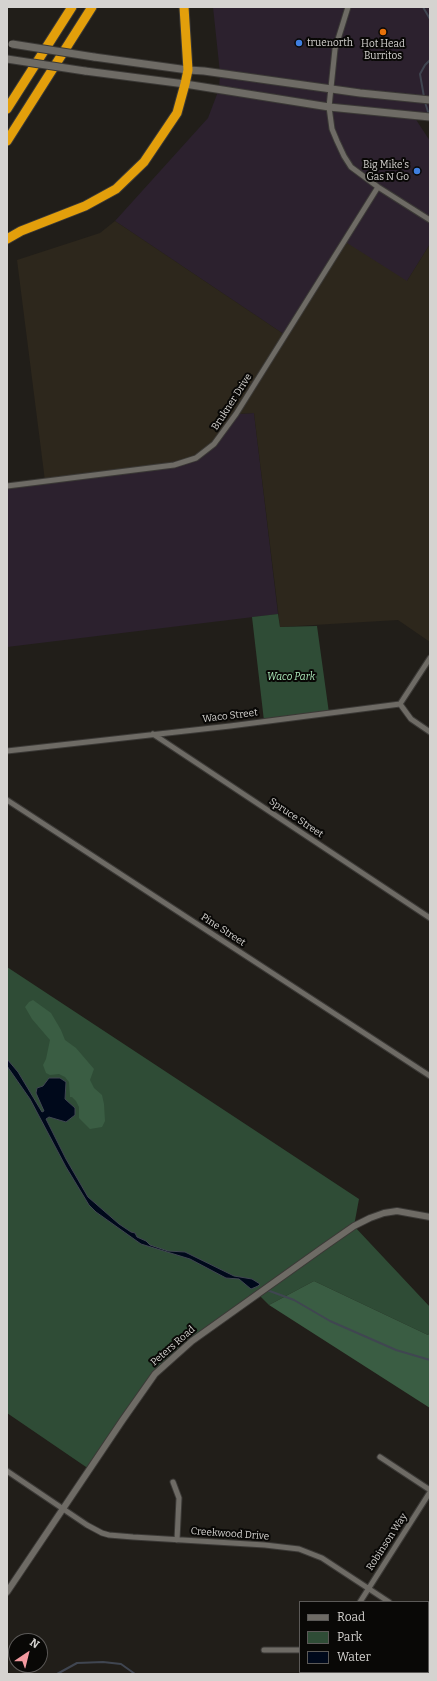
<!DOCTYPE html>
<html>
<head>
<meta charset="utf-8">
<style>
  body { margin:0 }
  #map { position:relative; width:437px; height:1681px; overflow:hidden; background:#211e19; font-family:Bitter,serif }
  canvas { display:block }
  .frame { position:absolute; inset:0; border:8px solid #d5d3d0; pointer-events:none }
  .legend { position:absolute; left:299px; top:1601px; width:130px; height:72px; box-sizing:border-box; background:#090806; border:1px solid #5b5957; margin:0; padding:5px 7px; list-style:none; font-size:12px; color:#d5d3d0 }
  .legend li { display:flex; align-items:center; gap:8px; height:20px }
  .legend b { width:20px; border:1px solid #5b5957 }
  .north { position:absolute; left:8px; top:1633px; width:40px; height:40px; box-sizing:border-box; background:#090806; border:1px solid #5b5957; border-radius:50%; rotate:35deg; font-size:11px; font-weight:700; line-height:16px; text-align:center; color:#d5d3d0 }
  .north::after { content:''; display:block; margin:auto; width:14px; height:18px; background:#f49aa0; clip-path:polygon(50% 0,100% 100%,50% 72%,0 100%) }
</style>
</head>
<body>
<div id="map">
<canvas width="437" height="1681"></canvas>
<div class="frame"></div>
<ul class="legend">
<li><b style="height:5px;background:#6e6b65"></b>Road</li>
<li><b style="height:11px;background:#2f4c36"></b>Park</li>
<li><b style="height:11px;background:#00091b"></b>Water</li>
</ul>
<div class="north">N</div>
</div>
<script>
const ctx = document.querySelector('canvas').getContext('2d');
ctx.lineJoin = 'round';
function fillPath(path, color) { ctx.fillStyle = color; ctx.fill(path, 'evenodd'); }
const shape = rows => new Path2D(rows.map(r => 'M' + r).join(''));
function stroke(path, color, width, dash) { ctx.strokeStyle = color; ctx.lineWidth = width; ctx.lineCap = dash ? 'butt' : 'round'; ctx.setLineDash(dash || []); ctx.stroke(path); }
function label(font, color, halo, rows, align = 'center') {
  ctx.font = font + ' Bitter,serif'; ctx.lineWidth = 4; ctx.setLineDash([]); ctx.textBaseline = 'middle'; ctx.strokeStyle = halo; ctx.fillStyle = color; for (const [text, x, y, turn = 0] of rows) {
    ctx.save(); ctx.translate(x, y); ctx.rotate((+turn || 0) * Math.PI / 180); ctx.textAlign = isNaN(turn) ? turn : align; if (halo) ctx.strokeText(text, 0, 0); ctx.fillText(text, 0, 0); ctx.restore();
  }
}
const commercial = shape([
  [213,7,430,7,430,117,413,115,430,141,430,244,407,281,285,335,115,221,208,118,219,89,220,73],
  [254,413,278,614,7,647,7,486,125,471,236,414]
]);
const built = shape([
  [115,221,285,335,344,241,407,281,430,244,430,642,398,620,280,627,254,413,236,414,225,431,196,458,174,465,45,481,17,260,100,233]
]);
const green = shape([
  [278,614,280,627,317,626,329,713,264,721,252,617],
  [7,967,359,1199,354,1226,430,1307,430,1332,428,1335,314,1281,269,1305,258,1294,192,1341,155,1374,89,1469,7,1413]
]);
const forest = shape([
  [33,1000,51,1013,61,1030,65,1040,76,1048,94,1069,90,1080,94,1088,102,1095,104,1104,105,1121,102,1127,90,1129,79,1118,79,1107,76,1101,72,1097,70,1097,69,1082,65,1077,59,1074,50,1075,46,1073,43,1065,46,1059,50,1040,32,1019,25,1007,29,1002],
  [314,1281,428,1335,430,1332,430,1408,269,1305]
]);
const water = shape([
  [7,1059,18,1072,42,1112,44,1111,36,1093,37,1088,43,1086,49,1078,60,1078,66,1082,65,1099,75,1108,75,1115,66,1122,49,1117,46,1119,66,1159,88,1197,119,1224,131,1232,135,1233,137,1237,146,1241,150,1245,168,1251,185,1252,234,1276,252,1279,260,1284,258,1286,251,1289,239,1279,226,1278,190,1259,141,1244,96,1212,89,1205,66,1167,30,1099,7,1066,7,1059]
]);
const stream = shape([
  [423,7,430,19],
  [424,97,420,74,425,65,430,60],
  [425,102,429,115],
  [267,1290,294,1300,330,1321,396,1350,430,1360],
  [57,1674,77,1663,103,1662,121,1664,135,1674]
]);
const minor = shape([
  [348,7,335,49,329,107,332,129,337,141,344,156,351,167,378,187,430,220],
  [7,486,174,465,196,458,214,444,236,414,378,187],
  [400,704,411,719,430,732],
  [153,734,430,918],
  [7,751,230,726,400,704,430,658],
  [7,800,430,1076],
  [380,1457,430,1490],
  [7,1471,87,1525,102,1533,109,1535,133,1537,265,1545,299,1549,322,1558,389,1602],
  [173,1482,179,1498,177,1540],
  [360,1602,430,1492],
  [428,1627,430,1628],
  [264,1650,300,1650]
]);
const tertiary = shape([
  [7,1592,122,1421,155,1374,192,1341,321,1249,354,1226,370,1218,384,1213,397,1211,430,1217]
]);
const secondary = shape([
  [94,57,188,70,204,71,360,93,430,100],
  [85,71,185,84,329,107,430,117]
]);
const motorway = shape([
  [7,109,72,7],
  [7,141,92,7],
  [7,239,21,231,85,206,116,189,144,162,177,113,185,84,188,70,184,7]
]);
const secondaryBridge = shape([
  [12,44,94,57],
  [7,59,85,71]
]);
const markers = [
  [383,32,4,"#e8710a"],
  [299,43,4,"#3f7fe0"],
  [417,171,4,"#3f7fe0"]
];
const poiNames = [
  ["truenorth",307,43],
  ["Hot Head",383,44,"center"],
  ["Burritos",383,56,"center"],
  ["Big Mike's",409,165,"right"],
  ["Gas N Go",409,177,"right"]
];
const streetNames = [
  ["Brukner Drive",232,402,-57],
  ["Waco Street",230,716,-7],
  ["Spruce Street",296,818,34],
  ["Pine Street",223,930,33],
  ["Peters Road",173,1346,-41],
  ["Creekwood Drive",230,1534,4],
  ["Robinson Way",387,1542,-57]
];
const parkNames = [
  ["Waco Park",291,677]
];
fillPath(commercial, '#2c212e');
fillPath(built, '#2d271c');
fillPath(green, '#2f4c36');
fillPath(forest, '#3a5d43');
fillPath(water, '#00091b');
stroke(water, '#404651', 1);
stroke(stream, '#404651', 2);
stroke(minor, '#3b3936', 7);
stroke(tertiary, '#3b3936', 8);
stroke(secondary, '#3b3936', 9);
stroke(motorway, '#3b3936', 11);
stroke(minor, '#6e6b65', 5);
stroke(tertiary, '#6e6b65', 6);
stroke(secondary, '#6e6b65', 7);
stroke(motorway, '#e39f0b', 9);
stroke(secondaryBridge, '#3b3936', 9, []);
stroke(secondaryBridge, '#6e6b65', 7);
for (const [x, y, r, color] of markers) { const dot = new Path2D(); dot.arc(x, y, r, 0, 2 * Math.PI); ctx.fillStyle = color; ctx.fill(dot); stroke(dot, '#090806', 1.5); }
label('10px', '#d5d3d0', '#090806', poiNames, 'left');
label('10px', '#d5d3d0', '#090806', streetNames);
label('italic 10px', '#abe8b9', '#090806', parkNames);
</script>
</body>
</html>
